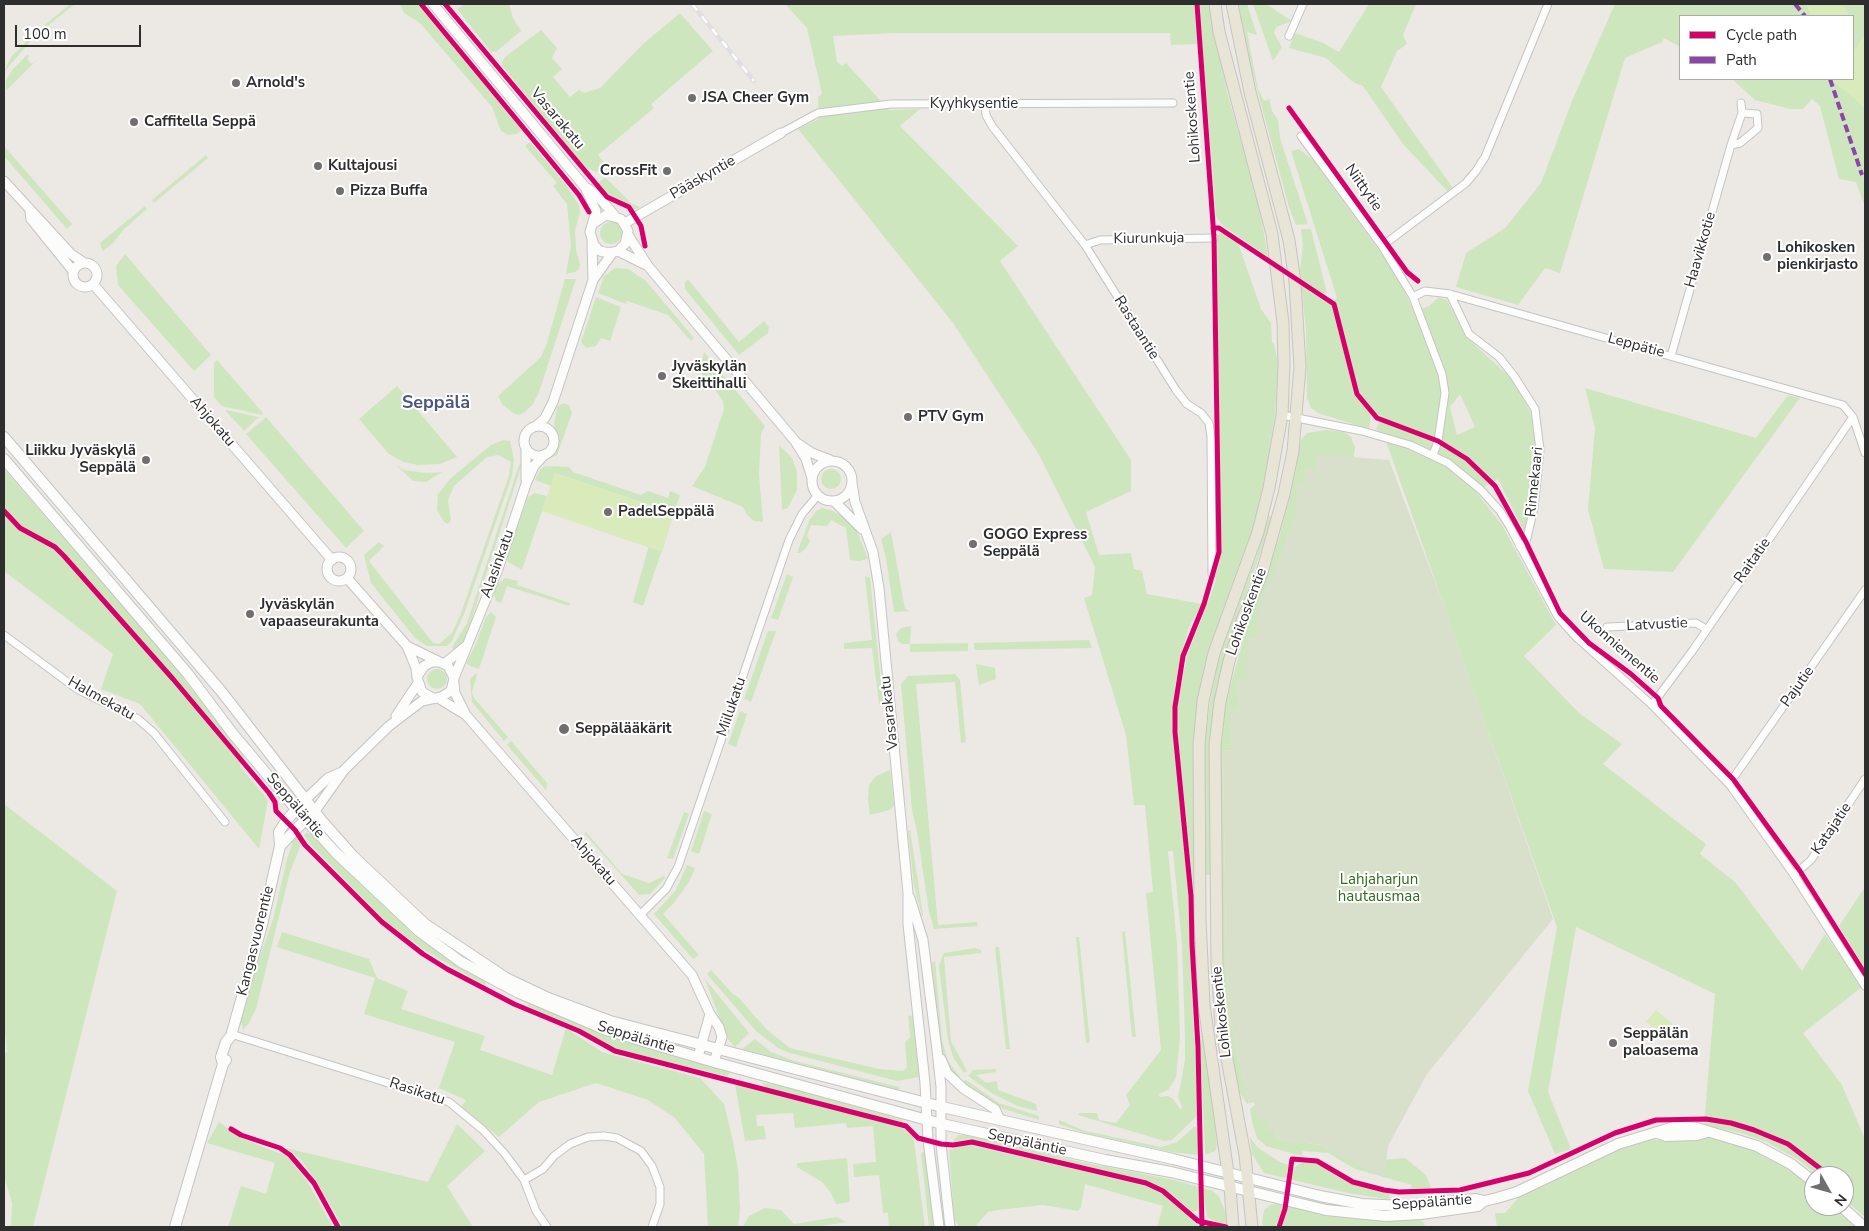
<!DOCTYPE html>
<html>
<head>
<meta charset="utf-8">
<style>
  body { margin:0 }
  #map { position:relative; width:1869px; height:1231px; overflow:hidden; background:#ece8e4; font-family:"Nunito Sans",sans-serif }
  canvas { display:block }
  .frame { position:absolute; inset:0; border:5px solid #2e2e2e; pointer-events:none }
  .legend { position:absolute; left:1679px; top:15px; width:175px; height:65px; box-sizing:border-box; background:#fff; border:1px solid #ababab; margin:0; padding:6px 9px; list-style:none; font-size:15px; color:#2e2e2e }
  .legend li { display:flex; align-items:center; gap:10px; height:25px }
  .legend b { width:25px; border:1px solid #ababab }
  .north { position:absolute; left:1804px; top:1166px; width:50px; height:50px; box-sizing:border-box; background:#fff; border:1px solid #ababab; border-radius:50%; rotate:128deg; font-size:14px; font-weight:700; line-height:20px; text-align:center; color:#2e2e2e }
  .north::after { content:''; display:block; margin:auto; width:18px; height:22px; background:#706f6e; clip-path:polygon(50% 0,100% 100%,50% 72%,0 100%) }
  .scale { position:absolute; left:15px; top:25px; width:126px; height:22px; box-sizing:border-box; border:2px solid #2e2e2e; border-top:0; padding-left:6px; font-size:15px; line-height:18px; white-space:nowrap; color:#2e2e2e; -webkit-text-stroke:4px #fff; paint-order:stroke }
</style>
</head>
<body>
<div id="map">
<canvas width="1869" height="1231"></canvas>
<div class="frame"></div>
<ul class="legend">
<li><b style="height:6px;background:#d6006c"></b>Cycle path</li>
<li><b style="height:6px;background:#8e44ad"></b>Path</li>
</ul>
<div class="north">N</div>
<div class="scale">100 m</div>
</div>
<script>
const ctx = document.querySelector('canvas').getContext('2d');
ctx.lineJoin = 'round';
function fillPath(path, color) { ctx.fillStyle = color; ctx.fill(path, 'evenodd'); }
const shape = rows => new Path2D(rows.map(r => 'M' + r).join(''));
function stroke(path, color, width, dash) { ctx.strokeStyle = color; ctx.lineWidth = width; ctx.lineCap = dash ? 'butt' : 'round'; ctx.setLineDash(dash || []); ctx.stroke(path); }
function label(font, color, halo, rows, align = 'center') {
  ctx.font = font + ' "Nunito Sans",sans-serif'; ctx.lineWidth = 4; ctx.setLineDash([]); ctx.textBaseline = 'middle'; ctx.strokeStyle = halo; ctx.fillStyle = color; for (const [text, x, y, turn = 0] of rows) {
    ctx.save(); ctx.translate(x, y); ctx.rotate((+turn || 0) * Math.PI / 180); ctx.textAlign = isNaN(turn) ? turn : align; if (halo) ctx.strokeText(text, 0, 0); ctx.fillText(text, 0, 0); ctx.restore();
  }
}
const green = shape([
  [70,4,75,4,36,35,4,72,11,57,33,35],
  [400,4,418,4,522,130,516,134,508,135,501,131,492,107,420,23,404,13],
  [465,4,509,4,513,18,521,31,497,51,491,52,457,9],
  [785,4,1194,4,1197,44,1171,45,1170,33,893,33,833,36,837,62,842,66,846,63,889,110,920,109,900,126,1018,246,1000,261,1131,460,1131,491,1086,512,1099,555,1131,553,1134,569,1142,571,1147,594,1202,604,1189,627,1182,651,1175,685,1172,726,1188,887,1192,1002,1199,1110,1197,1116,1172,1140,1164,1141,1078,1115,1079,1113,1097,1113,1099,1120,1116,1123,1130,1105,1126,1095,1161,1050,1146,893,1153,892,1145,805,1134,805,1126,735,1084,598,1092,595,1095,567,1038,453,953,323,798,129,819,119,818,97,822,94,807,28],
  [1168,851,1173,851,1182,944,1185,1037,1185,1060,1178,1098,1182,1106,1181,1110,1173,1099,1168,1096,1160,1097,1159,1094,1168,1090,1176,1078,1180,1038,1177,944],
  [1199,4,1209,4,1227,92,1259,205,1268,257,1222,225,1216,216],
  [1238,4,1247,4,1257,35,1247,32,1258,89,1264,101,1269,99,1272,111,1278,120,1280,138,1308,224,1296,225,1289,207,1249,60],
  [1253,4,1266,4,1292,21,1276,27,1274,33,1282,47,1273,61],
  [1369,4,1416,4,1403,35,1407,44,1397,51,1381,87,1453,188,1448,192,1403,144,1363,86,1353,82,1326,58,1289,48,1295,33,1323,43,1339,52],
  [1615,4,1865,4,1865,207,1856,182,1839,179,1820,106,1812,99,1803,109,1790,109,1755,100,1732,79,1853,79,1853,16,1680,16,1680,47,1664,38,1662,42,1625,58,1560,273,1545,268,1518,305,1456,287,1466,253,1505,228,1541,183,1572,101],
  [680,13,713,51,651,104,654,108,598,155,606,165,597,172,583,167,501,64,505,57,541,30,557,48,552,58,562,69,553,77,570,97,579,90,584,93,600,88,643,44],
  [28,54,29,56,27,59,32,64,39,58,6,91,6,80,13,69],
  [530,142,566,185,579,205,580,212,575,230,576,250,580,264,579,269,575,272,566,274,571,245,567,204,553,186,557,183,525,146],
  [4,146,72,224,67,229,4,156],
  [1299,149,1313,160,1378,249,1399,279,1414,312,1429,306,1439,297,1447,300,1466,337,1511,378,1530,411,1535,429,1536,450,1530,508,1524,532,1498,479,1476,492,1502,525,1556,625,1524,656,1579,713,1622,744,1603,764,1706,844,1700,854,1736,883,1802,971,1825,934,1862,987,1803,1033,1842,1085,1865,1139,1865,1217,1844,1199,1844,1176,1819,1176,1797,1159,1767,1142,1741,1133,1704,1125,1715,994,1576,927,1548,1092,1571,1149,1555,1154,1528,1091,1557,927,1387,444,1386,434,1376,430,1382,415,1371,414,1369,429,1318,413,1311,408,1307,398,1306,331,1300,270,1303,245,1301,229,1311,229,1327,293,1322,293,1306,282,1304,284,1310,292,1328,303,1337,298,1291,151],
  [1460,394,1475,427,1457,435,1450,407],
  [206,155,208,158,154,203,152,200],
  [604,178,607,179,632,204,640,207,635,210,631,205,605,193,597,184],
  [145,206,147,209,124,229,113,243,103,251,102,250,100,243],
  '600 233a11 11 0 1 1 22 0a11 11 0 1 1-22 0Z',
  [1220,233,1225,233,1238,243,1261,309,1271,323,1272,342,1274,344,1278,363,1275,413,1264,487,1253,531,1216,630,1203,675,1195,744,1194,893,1180,761,1177,708,1187,656,1214,587,1221,555,1217,236],
  [125,254,211,355,194,371,118,285,116,266],
  [615,268,628,269,646,281,694,338,691,341,668,315,627,301,626,304,598,293,604,276],
  [565,279,576,279,539,392,533,404,525,412,519,415,513,413,502,404,498,396,541,357,547,343],
  [688,279,739,342,764,321,769,327,768,333,739,355,685,289,685,282],
  [596,297,621,307,610,341,601,338,596,346,586,348,581,342],
  [704,352,765,426,761,434,759,474,763,522,754,521,747,515,743,507,692,486,705,467,724,409,723,401,710,383,702,377,701,365],
  [217,360,263,413,262,415,222,406,214,397,214,363],
  [397,386,457,457,440,464,418,465,403,462,388,453,359,419],
  [1585,388,1756,438,1788,395,1800,398,1673,572,1604,569,1588,510,1595,428],
  [563,403,569,405,572,413,557,455,544,461,555,449,557,443,554,424,557,407],
  [225,410,226,410,259,417,244,431],
  [266,417,364,531,346,548,246,434],
  [1326,430,1344,432,1351,437,1355,448,1353,461,1261,638,1247,639,1247,680,1243,680,1231,750,1223,751,1226,956,1230,1019,1249,1103,1247,1104,1239,1091,1236,1078,1226,1004,1223,956,1220,802,1221,749,1226,702,1246,630,1280,535,1301,440,1307,433],
  [503,440,510,441,514,459,512,476,464,614,452,641,447,646,427,646,415,638,371,583,364,555,379,542,384,546,369,561,433,643,439,644,452,633,461,613,509,475,511,462,498,455,487,457,454,486,448,500,451,520,448,524,444,522,437,510,438,494,451,478,491,445],
  [779,445,792,458,797,472,797,490,788,508,782,510],
  [522,464,469,627,464,640,454,652,452,647,467,623,519,465],
  [396,465,404,470,426,473,442,472,426,482,413,481],
  [545,466,569,467,573,472,641,495,648,491,668,498,670,491,680,495,674,513,555,473,551,486,535,480,540,470],
  [4,469,165,655,245,757,240,766,268,800,259,849,140,704,101,689,113,654,4,571],
  '821 479a10 10 0 1 1 20 0a10 10 0 1 1-20 0Z',
  [535,493,547,496,522,570,508,562,507,556,528,497],
  [822,508,834,511,841,516,845,515,856,529,868,559,859,561,850,560,846,528,831,520,827,526,811,525,807,536,810,541,806,548,800,553,797,553,809,521,816,511],
  [1269,516,1273,517,1239,614,1210,746,1210,875,1206,875,1205,745,1210,702,1220,654,1257,555],
  [891,532,905,609,910,611,894,612,886,558,881,539],
  [650,542,663,547,643,606,633,602],
  [787,574,793,577,778,620,771,618],
  [865,576,870,578,883,701,879,704,872,648,844,649,844,643,872,640],
  [505,578,518,581,517,585,570,603,569,606,507,586,501,603,496,601,494,594,497,585],
  [491,612,496,617,479,669,470,666,466,663,476,644,486,617],
  [911,626,910,644,968,643,968,651,910,652,910,644,902,644,898,641,896,634,901,628],
  [768,631,776,631,751,702,744,699],
  [1089,640,1092,648,975,650,974,647,974,643],
  [976,664,995,668,996,679,979,685],
  '427 679a10 10 0 1 1 20 0a10 10 0 1 1-20 0Z',
  [475,674,477,675,472,692,474,698,508,737,504,741,472,702,470,679],
  [955,674,960,680,966,742,961,743,955,682,916,684,938,925,977,922,978,926,934,929,929,912,917,831,912,810,901,684,908,676],
  [740,711,747,714,736,747,728,744],
  [511,741,547,783,546,790,507,745],
  [890,770,894,805,890,810,870,815,868,800,869,785,876,776],
  [4,804,117,891,33,1227,11,1227,12,1203,4,1176,4,1053,7,1052,4,1023],
  [704,811,712,814,699,854,691,851],
  [684,812,689,814,673,859,667,858],
  [910,830,923,915,922,916,914,886,908,831],
  [586,832,622,874,649,883,664,876,665,878,650,894,639,895,584,833],
  [306,833,316,835,321,839,373,896,419,936,458,965,485,981,486,986,426,951,385,921,310,844,304,835],
  [297,837,302,842,290,872,256,1009,249,1023,243,1030,241,1022,253,976,273,919,287,859,293,841],
  [687,865,695,868,689,882,673,904,663,914,699,955,693,959,654,914,676,890],
  [1865,887,1865,969,1839,926],
  [1125,931,1136,1037,1132,1037,1122,932],
  [282,932,369,959,377,978,408,991,401,1009,485,1036,480,1050,552,1075,566,1028,602,1052,700,1078,724,1104,733,1141,738,1170,740,1209,738,1227,708,1227,704,1154,675,1118,648,1100,596,1083,539,1102,499,1137,461,1107,466,1100,439,1088,455,1042,364,1014,375,978,277,947],
  [1076,937,1079,937,1090,1042,1086,1043],
  [995,947,999,947,1010,1049,1006,1049],
  [975,948,981,950,981,953,944,957,951,1041,967,1071,964,1073,954,1059,948,1041,939,966,944,953],
  [935,961,942,1040,948,1061,960,1077,959,1078,950,1071,945,1060,939,1041,932,963],
  [711,970,732,993,738,997,766,1029,790,1048,879,1069,903,1071,907,1067,905,1042,910,1037,908,1015,913,1017,919,1077,897,1081,790,1053,778,1048,756,1031,707,974],
  [705,979,749,1033,735,1047,727,1038],
  [528,1004,729,1071,730,1073,727,1076,616,1049,581,1029,527,1006],
  [1200,1036,1204,1036,1217,1146,1215,1151,1208,1154,1205,1154],
  [755,1039,771,1052,795,1061,899,1087,899,1090,742,1049],
  [996,1069,996,1072,976,1075,986,1083,997,1081,998,1090,1036,1104,1037,1111,1018,1106,993,1094,968,1076,973,1070],
  [966,1080,999,1103,1039,1116,1039,1120,1001,1108,963,1082],
  [762,1083,779,1085,903,1120,902,1122,766,1088],
  [735,1084,905,1128,913,1136,914,1141,925,1227,889,1227,888,1213,883,1213,879,1175,854,1177,853,1164,876,1162,873,1126,847,1128,846,1123,795,1128,793,1113,756,1115,757,1126,764,1126,766,1139,745,1141],
  [1255,1105,1258,1118,1268,1120,1277,1131,1276,1139,1321,1145,1328,1149,1381,1160,1405,1158,1426,1175,1431,1188,1410,1189,1412,1185,1355,1169,1328,1153,1303,1151,1301,1156,1266,1146,1257,1138,1253,1126,1250,1109],
  [1059,1120,1085,1131,1161,1147,1177,1142,1195,1126,1198,1130,1199,1155,1170,1152,1084,1133,1059,1124],
  [219,1122,243,1139,287,1156,307,1181,333,1227,228,1227,241,1186,266,1194,275,1163,207,1143],
  [457,1124,485,1151,447,1186,473,1227,343,1227,317,1182,301,1160,286,1148,428,1182],
  [958,1135,971,1135,1076,1161,1174,1180,1213,1191,1219,1197,1222,1204,1226,1213,1226,1227,1207,1217,1203,1192,1199,1195,1200,1210,1192,1212,1172,1194,1160,1186,1142,1179,968,1139,952,1142],
  [1250,1137,1258,1148,1280,1162,1289,1165,1286,1173,1290,1178,1296,1166,1301,1163,1316,1163,1340,1178,1389,1194,1390,1198,1387,1199,1348,1193,1264,1173,1252,1154],
  [1706,1137,1755,1150,1774,1157,1814,1187,1814,1206,1834,1206,1855,1227,1497,1227,1495,1213,1505,1213,1519,1197,1620,1147,1649,1140],
  [966,1144,1147,1186,1167,1197,1199,1227,1157,1227,1163,1206,1085,1184,1081,1207,1078,1211,1043,1205,998,1210,988,1212,975,1227,959,1227,954,1219,949,1150],
  [924,1152,927,1153,934,1227,929,1227,921,1153],
  [847,1158,850,1202,836,1204,831,1193,822,1182,797,1167,797,1163],
  [1278,1204,1357,1219,1418,1218,1424,1223,1425,1227,1282,1227,1288,1210,1284,1207,1275,1227,1264,1227,1262,1224,1264,1210,1270,1205],
  [765,1208,781,1210,794,1224,837,1217,846,1222,817,1227,743,1227,749,1216]
]);
const cemetery = shape([
  [1316,454,1389,460,1452,627,1553,919,1427,1074,1388,1146,1384,1178,1321,1145,1276,1139,1277,1131,1267,1131,1268,1120,1258,1118,1254,1102,1249,1103,1230,1019,1226,956,1223,751,1231,750,1230,710,1238,710,1237,680,1247,680,1247,639,1257,638,1257,614,1296,515,1296,485,1306,484,1305,469,1316,469]
]);
const pitch = shape([
  [1806,4,1842,4,1850,16,1811,16],
  [1865,35,1865,108,1832,80,1853,79,1853,52],
  [555,473,674,513,662,552,542,511],
  [1656,1010,1673,1024,1664,1035,1646,1022]
]);
const minor = shape([
  [1289,36,1303,4],
  [1741,103,1742,113],
  [985,104,986,115,992,126,1085,245,1176,390,1187,404,1201,413,1209,423,1211,437,1212,574],
  [781,133,818,113,891,104,1173,103],
  [1301,136,1382,246,1413,297,1442,374,1445,393,1438,441,1433,455],
  [1085,245,1100,240,1214,238],
  [1382,246,1466,183,1476,171,1485,157,1548,4],
  [1450,294,1469,334,1499,357,1514,376,1535,409,1540,450,1534,508,1526,542,1520,547],
  [1413,297,1425,291,1450,294,1843,405,1853,417,1865,453],
  [1671,356,1731,145,1740,143,1758,128,1757,114,1742,113,1731,145],
  [1282,415,1362,431,1410,445,1448,463,1481,490,1500,511,1510,527,1558,617,1576,637,1652,705,1729,784,1794,875,1865,986],
  [1607,627,1696,623,1706,629],
  [4,635,77,689,138,719,154,733,225,822],
  [1652,705,1693,650,1853,417],
  [1729,784,1865,590],
  [1794,875,1811,860,1865,779],
  [640,915,666,889,678,867,789,540,802,514,818,495],
  [231,1034,449,1102,483,1130,505,1154,524,1180,536,1211,547,1227],
  [524,1180,543,1169,554,1156,570,1144,588,1137,604,1136,617,1138,641,1151,652,1166,660,1187,660,1204,652,1227]
]);
const tertiary = shape([
  [433,4,585,187,596,211,590,232,594,245,600,251,609,253,618,251,625,244,628,231,621,219,606,215,594,223],
  [4,181,71,254,83,262],
  [587,188,597,195,615,216],
  [30,212,31,219,73,271],
  [625,223,781,133],
  [628,235,648,266,795,441,806,459,812,478],
  [592,241,593,280],
  [618,251,648,266],
  '73 275a12 12 0 1 1 24 0a12 12 0 1 1-24 0Z',
  [93,284,332,560],
  [536,426,545,418,553,402,593,280,613,252],
  '524 441a15 15 0 1 1 30 0a15 15 0 1 1-30 0Z',
  [797,443,812,453,830,460],
  [526,448,526,479],
  '812 481a20 20 0 1 1 40 0a20 20 0 1 1-40 0Z',
  [852,483,855,502,873,552,879,588,908,893,908,924,925,1083,928,1140,939,1227],
  [834,501,862,529],
  '327 569a12 12 0 1 1 24 0a12 12 0 1 1-24 0Z',
  [347,578,407,646,416,668,417,677],
  [444,664,466,646],
  [454,678,498,569,526,484,534,466,545,454],
  [454,683,455,693,466,715,692,975,710,1014,719,1027,722,1037,714,1062],
  [433,698,422,692,417,677,424,666,432,662,440,662],
  [438,698,466,715],
  [396,716,418,683],
  [306,799,328,778,342,772],
  [315,811,344,770,389,726,422,701,441,697,451,691,454,678,448,666,407,646],
  [910,898,923,940,937,1050,941,1087,941,1144,950,1227],
  [698,1057,710,1014],
  [941,1059,947,1073,964,1089,995,1109,1000,1120]
]);
const secondary = shape([
  [4,437,221,691,322,821,354,857,425,924,506,978,548,998,610,1021,942,1107,1173,1159,1320,1196,1362,1204,1403,1206,1476,1199,1484,1201,1497,1198,1517,1192,1618,1144,1677,1126,1697,1128,1757,1146,1791,1164,1814,1182],
  [4,459,188,674,233,734,296,809,336,853,420,932,461,962,519,993,606,1030,714,1062,942,1124,1105,1160,1171,1172,1326,1210,1386,1216,1421,1214,1478,1206,1484,1201],
  [280,846,310,815],
  [223,1064,221,1057,226,1042,231,1036,262,925,280,846,279,832,286,821,300,805],
  [1658,1133,1666,1136,1697,1135,1707,1132],
  [1841,1206,1864,1227],
  [175,1227,223,1064,226,1060]
]);
const primary = shape([
  [1215,4,1219,32,1272,234,1283,323,1284,365,1282,415,1269,488,1258,532,1214,653,1203,701,1199,745,1200,919,1204,1005,1230,1187,1233,1227],
  [1232,4,1250,92,1289,240,1295,282,1300,367,1293,451,1284,494,1261,576,1243,618,1229,661,1220,702,1215,745,1217,963,1221,1027,1245,1155,1252,1227]
]);
const rail = shape([
  [692,4,754,81]
]);
const quiet = shape([
  [1795,4,1805,16],
  [1830,79,1862,175]
]);
const cycleway = shape([
  [421,4,579,195,589,212],
  [445,4,607,197,629,207,641,226,645,246],
  [1197,4,1214,238,1219,552,1204,604,1183,656,1175,707,1175,732,1191,896,1192,944,1198,1047,1202,1227],
  [1289,108,1407,272,1418,281],
  [1213,228,1219,228,1334,304,1357,394,1377,418,1438,441,1467,459,1495,486,1526,542,1560,613,1589,643,1631,674,1658,698,1661,706,1733,779,1800,871,1865,974],
  [4,511,20,528,55,547,64,556,173,679,269,793,275,802,276,811,295,830,305,845,382,922,423,954,447,969,514,1004,579,1031,615,1051,906,1126,918,1138,941,1144,953,1145,972,1142,1146,1183,1163,1191,1198,1221,1226,1227],
  [231,1129,241,1135,280,1148,290,1155,314,1183,338,1227],
  [1279,1227,1285,1209,1292,1159,1317,1161,1353,1182,1384,1190,1399,1192,1460,1190,1529,1173,1615,1133,1656,1120,1706,1119,1731,1123,1754,1130,1788,1144,1830,1176]
]);
const markers = [
  [236,83,5,"#706f6e"],
  [692,98,5,"#706f6e"],
  [134,122,5,"#706f6e"],
  [318,166,5,"#706f6e"],
  [667,171,5,"#706f6e"],
  [340,191,5,"#706f6e"],
  [1767,257,5,"#706f6e"],
  [662,376,5,"#706f6e"],
  [908,417,5,"#706f6e"],
  [146,460,5,"#706f6e"],
  [608,512,5,"#706f6e"],
  [973,544,5,"#706f6e"],
  [250,614,5,"#706f6e"],
  [564,729,6,"#706f6e"],
  [1613,1043,5,"#706f6e"]
];
const poiNames = [
  ["Arnold's",246,83],
  ["JSA Cheer Gym",702,98],
  ["Caffitella Seppä",144,122],
  ["Kultajousi",328,166],
  ["CrossFit",657,171,"right"],
  ["Pizza Buffa",350,191],
  ["Lohikosken",1777,248],
  ["pienkirjasto",1777,265],
  ["Jyväskylän",672,367],
  ["Skeittihalli",672,384],
  ["PTV Gym",918,417],
  ["Liikku Jyväskylä",136,451,"right"],
  ["Seppälä",136,468,"right"],
  ["PadelSeppälä",618,512],
  ["GOGO Express",983,535],
  ["Seppälä",983,552],
  ["Jyväskylän",260,605],
  ["vapaaseurakunta",260,622],
  ["Seppälääkärit",575,729],
  ["Seppälän",1623,1034],
  ["paloasema",1623,1051]
];
const streetNames = [
  ["Kyyhkysentie",974,104],
  ["Lohikoskentie",1193,117,-94],
  ["Vasarakatu",557,119,50],
  ["Pääskyntie",703,178,-30],
  ["Niittytie",1363,188,55],
  ["Kiurunkuja",1149,239,-1],
  ["Haavikkotie",1701,250,-74],
  ["Rastaantie",1136,328,58],
  ["Leppätie",1636,346,15],
  ["Ahjokatu",212,422,49],
  ["Rinnekaari",1535,482,-84],
  ["Raitatie",1753,561,-55],
  ["Alasinkatu",498,564,-70],
  ["Lohikoskentie",1247,612,-70],
  ["Latvustie",1657,625,-3],
  ["Ukonniementie",1619,648,41],
  ["Pajutie",1798,687,-55],
  ["Halmekatu",101,699,29],
  ["Miilukatu",732,707,-71],
  ["Vasarakatu",890,713,-96],
  ["Seppäläntie",295,806,49],
  ["Katajatie",1832,829,-56],
  ["Ahjokatu",593,861,49],
  ["Kangasvuorentie",256,941,-76],
  ["Lohikoskentie",1222,1012,-96],
  ["Seppäläntie",636,1038,17],
  ["Rasikatu",417,1092,18],
  ["Seppäläntie",1027,1143,12],
  ["Seppäläntie",1432,1203,-4]
];
const parkNames = [
  ["Lahjaharjun",1379,880],
  ["hautausmaa",1379,897]
];
const quarterNames = [
  ["Seppälä",436,404]
];
fillPath(green, '#cee6be');
fillPath(cemetery, '#d8e0cc');
fillPath(pitch, '#d9eabb');
stroke(minor, '#c5c4c5', 9);
stroke(tertiary, '#c5c4c5', 11);
stroke(secondary, '#c5c4c5', 12);
stroke(primary, '#c6c5c4', 13);
stroke(minor, '#fcfcfb', 7);
stroke(tertiary, '#fcfcfb', 9);
stroke(secondary, '#fcfcfb', 10);
stroke(primary, '#e8e4d6', 11);
stroke(rail, '#dfdfe1', 4.5);
stroke(rail, '#fff', 2.5, [8]);
stroke(quiet, '#8e44ad', 4, [8, 4]);
stroke(cycleway, '#d6006c', 5);
for (const [x, y, r, color] of markers) { const dot = new Path2D(); dot.arc(x, y, r, 0, 2 * Math.PI); ctx.fillStyle = color; ctx.fill(dot); stroke(dot, '#fff', 2); }
label('bold 15px', '#2e2e2e', '#fff', poiNames, 'left');
label('15px', '#2e2e2e', '#fff', streetNames);
label('15px', '#2c6e1b', '#fff', parkNames);
label('bold 18px', '#4d5680', '#fff', quarterNames);
</script>
</body>
</html>
